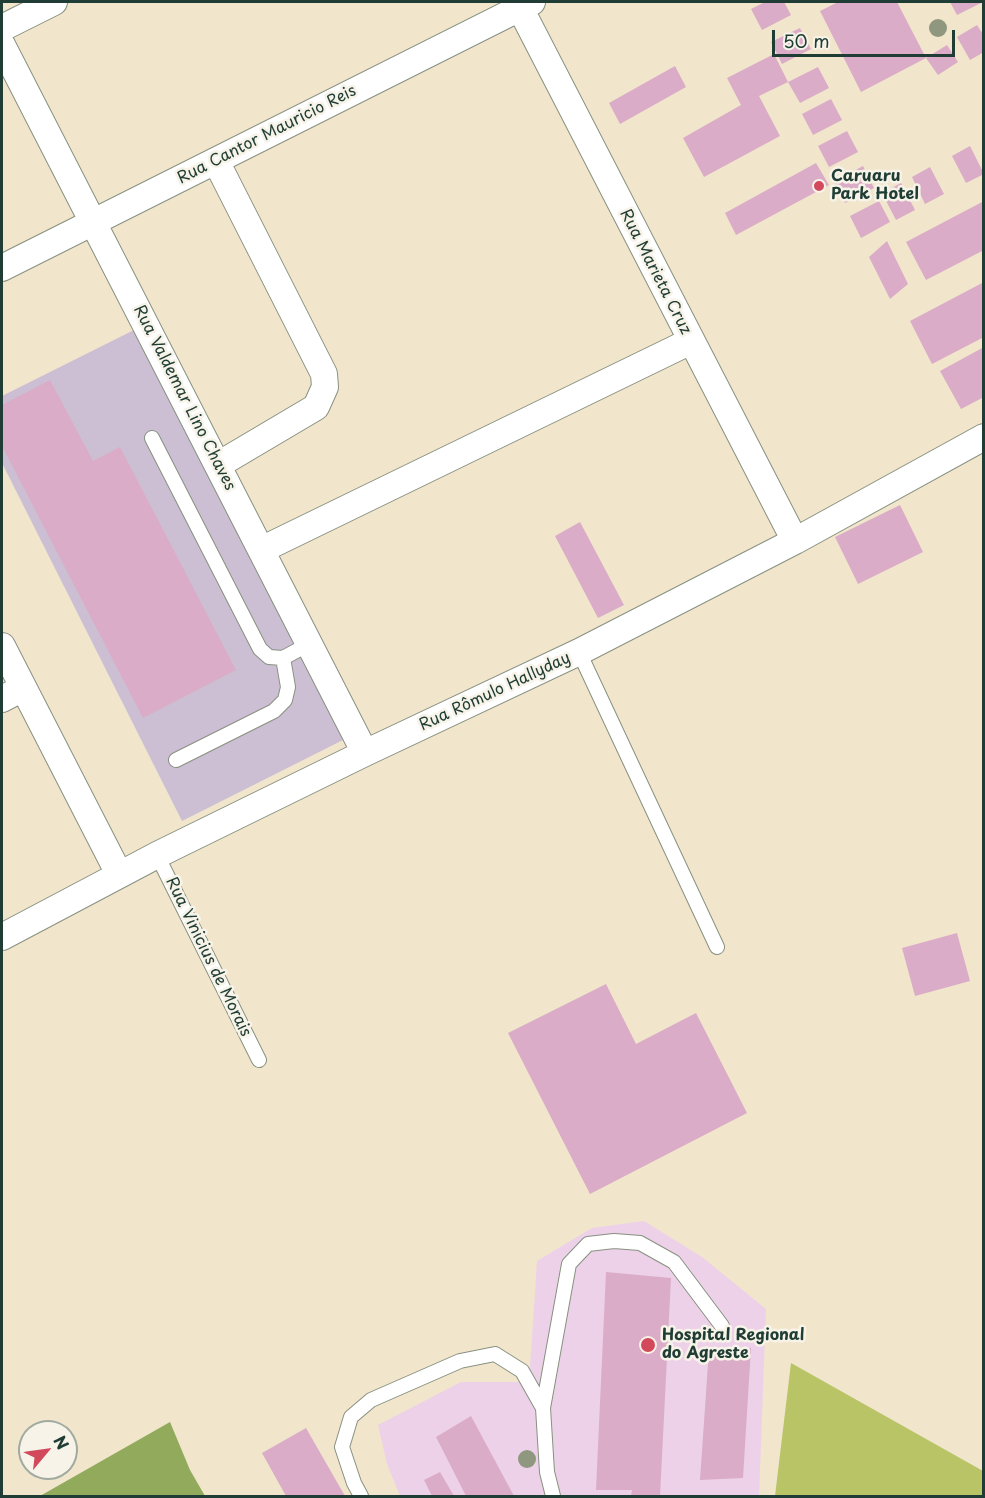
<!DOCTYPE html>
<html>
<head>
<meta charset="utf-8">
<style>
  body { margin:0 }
  #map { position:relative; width:985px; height:1498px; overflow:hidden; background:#f1e5cc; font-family:"Playpen Sans",sans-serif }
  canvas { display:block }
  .frame { position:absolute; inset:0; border:3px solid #1f3d34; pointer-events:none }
  .north { position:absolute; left:18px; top:1420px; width:60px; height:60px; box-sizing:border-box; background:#f7f3e8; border:2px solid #a1aaa0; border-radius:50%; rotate:61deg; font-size:16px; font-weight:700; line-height:24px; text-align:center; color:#1f3d34 }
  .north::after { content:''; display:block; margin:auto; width:21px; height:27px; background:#d1495b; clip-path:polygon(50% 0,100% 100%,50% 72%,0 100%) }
  .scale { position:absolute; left:772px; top:30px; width:183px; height:27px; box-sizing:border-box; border:3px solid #1f3d34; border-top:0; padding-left:8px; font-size:18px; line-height:21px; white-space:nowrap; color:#1f3d34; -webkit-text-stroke:4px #f7f3e8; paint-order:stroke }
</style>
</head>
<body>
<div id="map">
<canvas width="985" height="1498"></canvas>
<div class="frame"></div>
<div class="north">N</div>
<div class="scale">50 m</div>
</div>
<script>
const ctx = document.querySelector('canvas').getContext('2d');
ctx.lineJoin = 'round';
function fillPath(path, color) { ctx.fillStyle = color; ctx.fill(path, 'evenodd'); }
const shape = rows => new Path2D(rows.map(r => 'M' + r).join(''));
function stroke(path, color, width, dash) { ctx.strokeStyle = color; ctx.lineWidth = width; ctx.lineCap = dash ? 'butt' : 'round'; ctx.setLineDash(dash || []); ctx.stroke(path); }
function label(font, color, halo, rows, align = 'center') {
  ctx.font = font + ' "Playpen Sans",sans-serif'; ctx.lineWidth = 5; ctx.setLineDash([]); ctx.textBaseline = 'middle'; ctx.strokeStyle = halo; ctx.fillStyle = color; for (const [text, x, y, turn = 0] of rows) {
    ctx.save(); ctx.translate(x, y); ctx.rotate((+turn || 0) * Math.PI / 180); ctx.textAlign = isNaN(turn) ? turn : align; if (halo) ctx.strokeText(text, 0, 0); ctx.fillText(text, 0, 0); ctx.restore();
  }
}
const built = shape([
  [644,1221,702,1257,766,1309,759,1496,400,1496,387,1464,378,1425,461,1382,529,1382,537,1261,592,1228]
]);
const industrial = shape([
  [140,327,347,738,182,821,2,463,2,396]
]);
const green = shape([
  [791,1363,983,1471,983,1496,775,1496]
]);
const forest = shape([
  [170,1422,190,1470,205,1496,40,1496]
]);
const building = shape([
  [765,2,784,2,791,15,762,30,751,9],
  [838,2,897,2,926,58,947,45,958,62,938,75,926,58,861,92,820,11],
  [950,2,983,2,957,15],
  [977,25,984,36,984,52,970,60,957,37],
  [800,28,811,49,782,64,771,42],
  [774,54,788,82,759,96,780,136,704,177,683,138,741,105,727,78],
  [675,66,686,87,620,124,609,103],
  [818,67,829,88,800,103,788,82],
  [831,99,842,120,813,135,802,114],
  [847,131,858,152,829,167,818,146],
  [970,146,984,174,966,183,952,156],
  [816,163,829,185,736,235,725,213],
  [863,166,874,188,845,203,834,182],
  [930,167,944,194,925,204,912,177],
  [901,183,915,210,896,220,882,193],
  [879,201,890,222,861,238,850,216],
  [984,201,984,250,926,280,906,242],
  [887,241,908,284,890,299,869,257],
  [984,282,984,337,932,364,910,321],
  [984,347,984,397,961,409,940,371],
  [50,380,93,461,120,447,236,670,143,718,2,446,2,405],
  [900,505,923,552,858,584,835,537],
  [580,522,624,605,598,618,555,536],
  [957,933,970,981,915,996,902,948],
  [606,984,636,1044,696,1013,747,1113,590,1194,508,1033],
  [606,1272,671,1278,660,1496,631,1496,632,1490,596,1490],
  [751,1348,743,1478,700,1480,709,1349],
  [471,1416,514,1496,466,1496,436,1437],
  [306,1428,345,1496,286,1496,262,1453],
  [440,1472,454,1496,432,1496,424,1480]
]);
const lane = shape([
  [152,438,260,649,269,657,283,658,309,644],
  [579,652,717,947],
  [176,760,274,711,285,700,288,687,283,658],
  [157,855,259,1060],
  [361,1496,354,1483,342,1447,351,1417,371,1400,460,1361,495,1354,522,1371,543,1408],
  [553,1496,547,1472,543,1408,569,1264,588,1244,614,1241,640,1243,674,1262,722,1326]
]);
const street = shape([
  [517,2,795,541],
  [2,28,54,2],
  [2,45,365,753],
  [216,161,324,374,325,387,316,407,218,465],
  [2,268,532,2],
  [261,550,691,341],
  [2,646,119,874],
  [2,699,23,688],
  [2,937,157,855,365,753,579,652,795,541,984,437]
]);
const trees = [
  [938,28],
  [527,1459]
];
const markers = [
  [819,186,6,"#d1495b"],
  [648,1345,8,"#d1495b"]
];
const streetNames = [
  ["Rua Cantor Mauricio Reis",267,135,-27],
  ["Rua Marieta Cruz",655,272,63],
  ["Rua Valdemar Lino Chaves",184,398,63],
  ["Rua Rômulo Hallyday",495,692,-25],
  ["Rua Vinicius de Morais",208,957,64]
];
const poiNames = [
  ["Caruaru",831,177],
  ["Park Hotel",831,195],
  ["Hospital Regional",662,1336],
  ["do Agreste",662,1354]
];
fillPath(built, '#edd1e9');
fillPath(industrial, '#ccbfd4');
fillPath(green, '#b8c466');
fillPath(forest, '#92aa5b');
fillPath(building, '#daacc7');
stroke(lane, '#889180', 16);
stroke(street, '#889180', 28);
stroke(lane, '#fff', 14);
stroke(street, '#fff', 26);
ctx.fillStyle = '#8f977e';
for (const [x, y] of trees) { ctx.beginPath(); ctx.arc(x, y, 9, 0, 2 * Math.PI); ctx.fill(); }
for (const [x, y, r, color] of markers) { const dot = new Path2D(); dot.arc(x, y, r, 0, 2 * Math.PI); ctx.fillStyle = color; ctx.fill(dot); stroke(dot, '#f7f3e8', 2); }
label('16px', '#1f3d34', '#f7f3e8', streetNames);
label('bold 16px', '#1f3d34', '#f7f3e8', poiNames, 'left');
</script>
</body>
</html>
